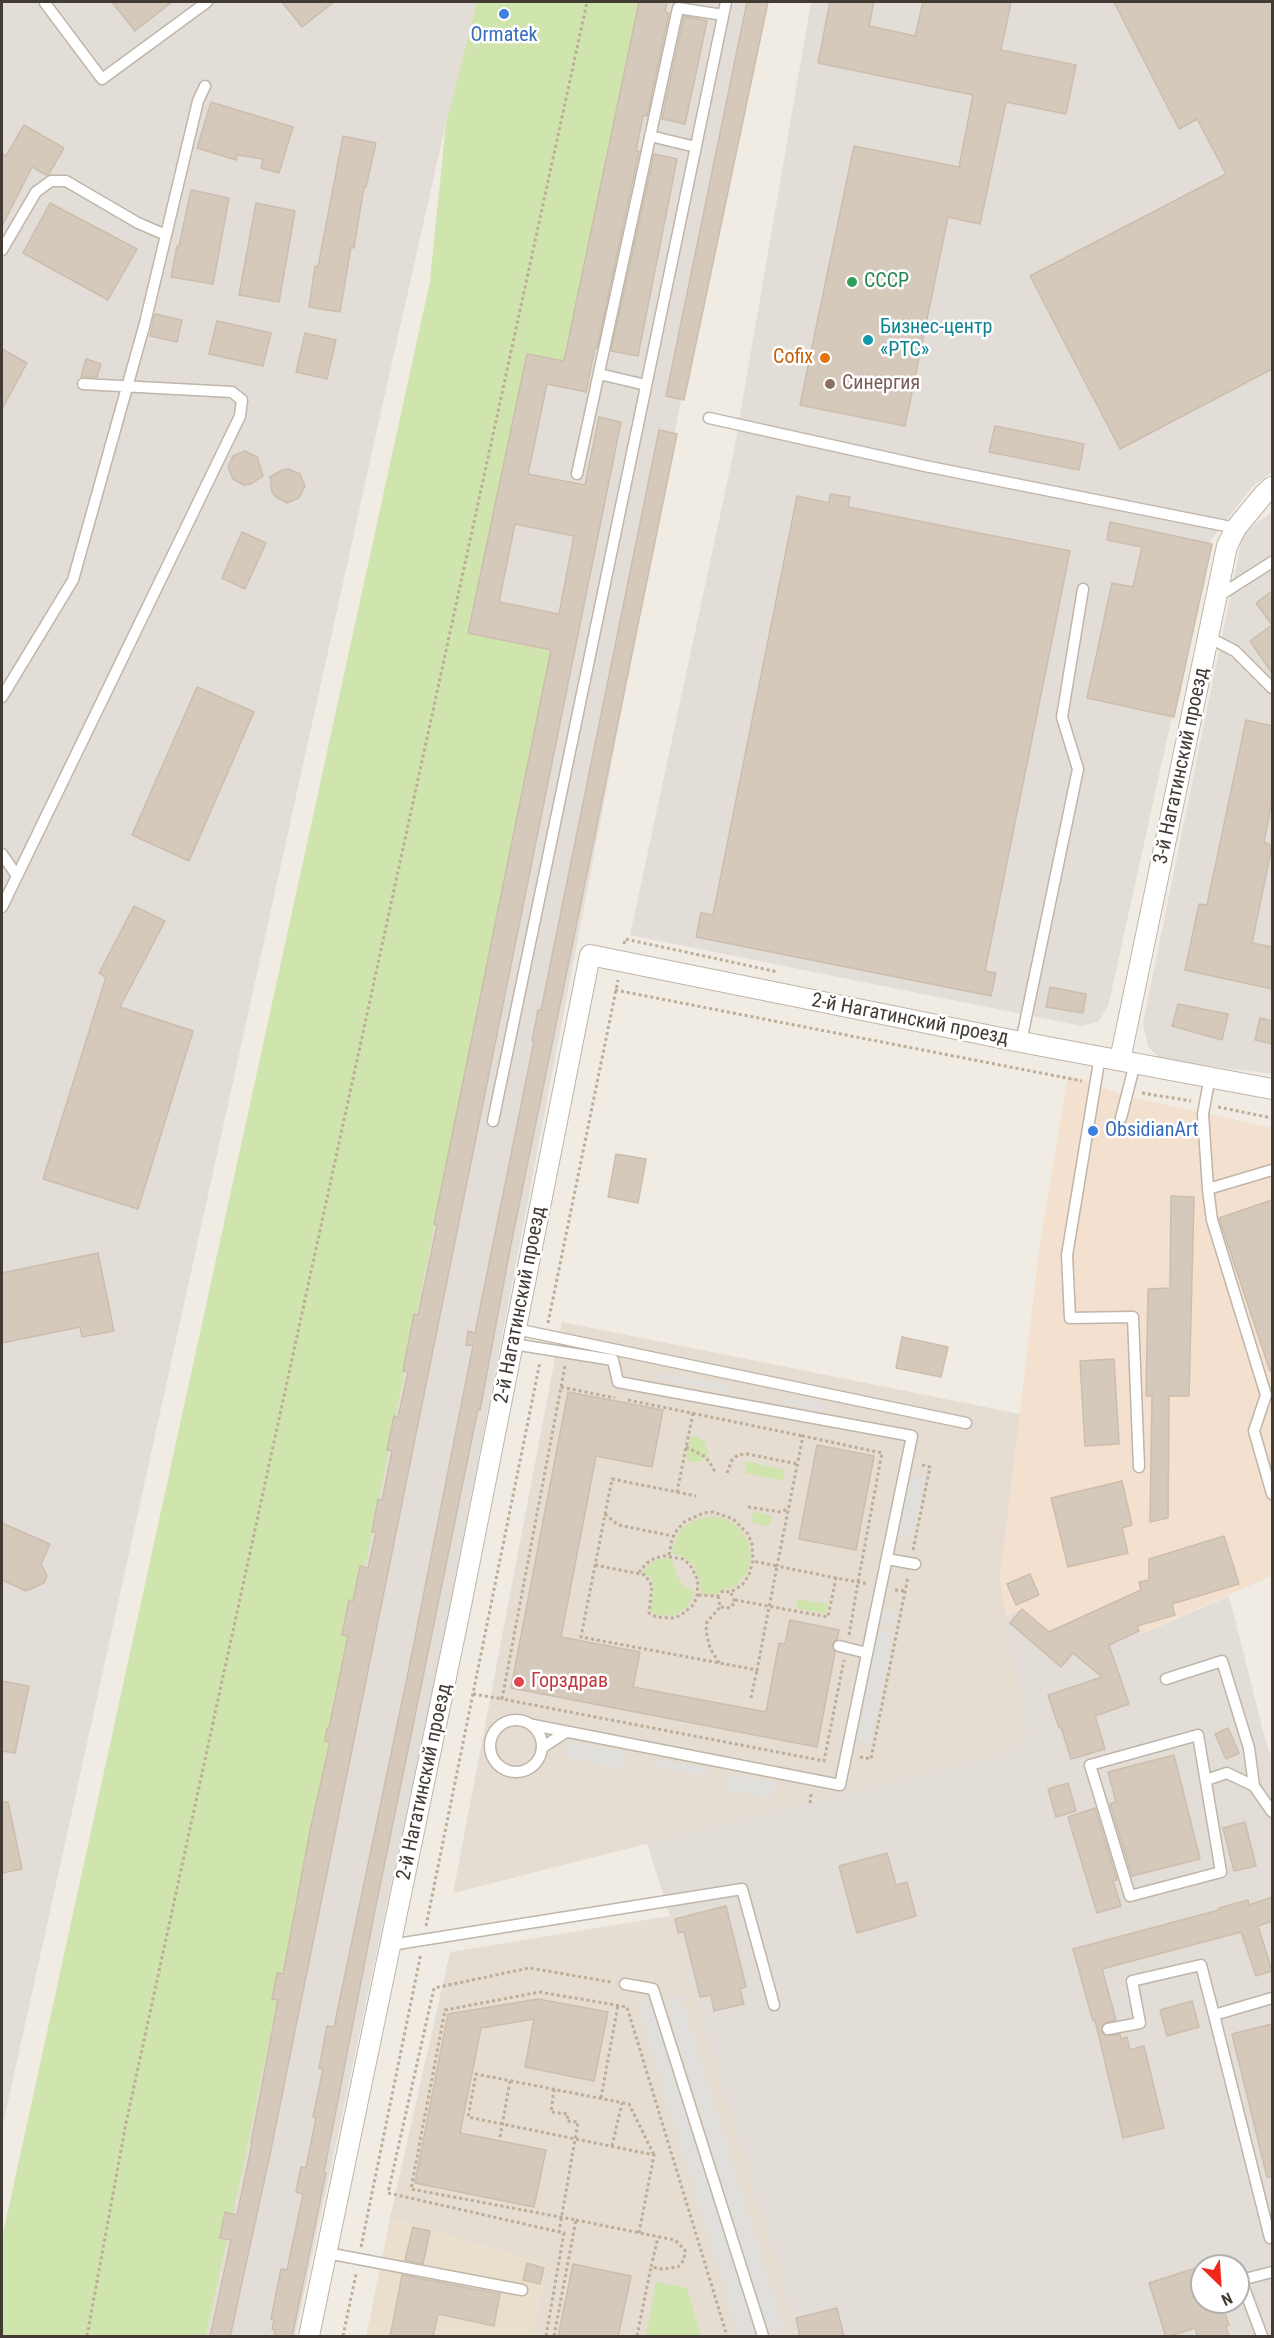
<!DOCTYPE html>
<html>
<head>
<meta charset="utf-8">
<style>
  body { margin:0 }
  #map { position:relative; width:1274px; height:2338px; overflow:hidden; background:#f1ece3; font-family:"Roboto Condensed",sans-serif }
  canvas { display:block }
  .frame { position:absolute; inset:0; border:3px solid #423b34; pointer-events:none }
  .north { position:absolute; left:1190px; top:2254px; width:60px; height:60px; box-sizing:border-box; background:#fff; border:2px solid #b3b1ae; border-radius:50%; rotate:155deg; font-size:16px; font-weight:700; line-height:24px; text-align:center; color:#423b34 }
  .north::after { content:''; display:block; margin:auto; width:21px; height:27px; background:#f12819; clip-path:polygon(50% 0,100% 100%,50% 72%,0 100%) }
</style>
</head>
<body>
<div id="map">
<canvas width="1274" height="2338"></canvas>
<div class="frame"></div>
<div class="north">N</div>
</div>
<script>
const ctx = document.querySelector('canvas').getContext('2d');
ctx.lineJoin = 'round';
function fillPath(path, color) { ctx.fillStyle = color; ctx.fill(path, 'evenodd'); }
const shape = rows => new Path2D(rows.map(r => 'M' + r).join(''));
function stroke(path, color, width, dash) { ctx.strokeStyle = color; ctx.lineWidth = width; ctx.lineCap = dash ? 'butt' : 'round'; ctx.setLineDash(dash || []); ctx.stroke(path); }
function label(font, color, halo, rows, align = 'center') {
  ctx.font = font + ' "Roboto Condensed",sans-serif'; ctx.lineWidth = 5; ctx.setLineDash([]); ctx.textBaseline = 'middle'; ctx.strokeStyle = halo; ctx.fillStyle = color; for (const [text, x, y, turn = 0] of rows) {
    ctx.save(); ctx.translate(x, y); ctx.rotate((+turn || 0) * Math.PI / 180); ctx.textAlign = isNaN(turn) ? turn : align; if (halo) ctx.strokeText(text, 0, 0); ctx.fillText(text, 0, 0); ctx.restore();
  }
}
const residential = shape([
  [562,1322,1020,1414,1000,1580,1028,1740,1006,1753,453,1893],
  [670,1916,800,2336,532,2336,546,2265,390,2218,450,1952]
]);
const commercial = shape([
  [1068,1075,1126,1096,1272,1128,1272,1576,1140,1634,1125,1598,1049,1632,1022,1609,1006,1616,1000,1580,1040,1243]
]);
const industrial = shape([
  [2,2,477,2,446,123,376,434,2,2129],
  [639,2,757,2,451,1603,295,2336,206,2336,243,2168,535,647,468,633,527,354,564,361],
  [811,2,1272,2,1272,472,1252,487,1211,540,1108,1007,1098,1022,1082,1026,630,935,734,450],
  [1272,512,1272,1074,1162,1060,1148,1047,1143,1023,1243,533],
  [1229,1596,1265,1739,1272,1758,1272,2336,800,2336,647,1843,1006,1753,1028,1740,1006,1616,1022,1609,1049,1631,1125,1597,1141,1634],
  [1202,2266,1238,2266,1238,2302,1202,2302]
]);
const education = shape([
  [390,2218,546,2265,532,2336,366,2336]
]);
const green = shape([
  [477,2,639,2,564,361,527,354,469,633,551,651,243,2168,206,2336,2,2336,2,2238,430,281,446,123],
  [695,1436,705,1441,708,1451,705,1459,695,1463,686,1459,690,1437],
  [745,1461,785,1470,783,1481,746,1473],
  [753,1511,772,1516,770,1524,767,1526,752,1523],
  [713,1516,729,1520,740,1529,749,1543,751,1560,747,1572,734,1588,722,1589,716,1595,701,1594,700,1580,694,1565,683,1557,671,1553,676,1538,683,1527,694,1520],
  [659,1559,671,1559,678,1577,684,1586,695,1592,688,1606,673,1616,660,1615,650,1612,654,1585,650,1576,642,1572,653,1562],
  [798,1599,828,1604,826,1614,796,1608],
  [656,2282,687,2288,701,2336,646,2336]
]);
const parking = shape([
  [661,1372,732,1386,731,1393,660,1379],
  [786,1397,825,1405,824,1412,784,1404],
  [910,1475,926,1478,913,1539,897,1536],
  [882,1609,898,1613,895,1626,880,1623],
  [878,1631,894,1634,871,1744,856,1741],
  [568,1741,625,1752,621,1768,565,1756],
  [654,1759,708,1769,706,1776,653,1766],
  [729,1773,775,1782,772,1798,725,1789],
  [680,1995,783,2328,768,2332,665,1999],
  [652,2001,756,2336,740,2336,638,2005]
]);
const building = shape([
  [112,2,172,2,135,31,112,2],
  [282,2,334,2,302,27,282,2],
  [639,2,667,2,665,12,669,13,647,116,643,116,636,151,639,151,597,348,595,348,586,392,547,384,528,474,585,485,599,417,621,422,269,2159,230,2337,210,2337,231,2240,220,2238,225,2212,237,2215,252,2143,251,2143,278,2000,272,1999,277,1973,283,1974,311,1826,330,1742,325,1741,327,1728,329,1728,348,1636,342,1635,349,1600,353,1601,360,1566,368,1568,376,1532,372,1532,378,1499,382,1500,392,1451,387,1450,394,1416,398,1417,408,1372,403,1371,414,1314,418,1315,437,1225,434,1224,551,650,468,633,527,354,564,361,639,2],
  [515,524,574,536,559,614,499,602,515,524],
  [747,2,768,2,684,400,666,396,747,2],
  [830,2,874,2,869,26,915,36,923,2,1011,2,1001,50,1076,65,1066,114,1006,102,980,224,948,217,905,426,800,405,827,275,854,146,959,167,973,95,818,63,830,2],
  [1114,2,1272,2,1272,369,1120,449,1030,276,1226,174,1197,119,1179,129,1114,2],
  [684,16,707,21,685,124,662,119,684,16],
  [211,102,293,127,279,173,261,168,263,159,237,155,236,160,197,148,211,102],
  [24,125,64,148,49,174,46,175,32,167,2,226,2,154,6,156,24,125],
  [343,136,376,143,366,187,364,187,354,248,351,247,340,312,309,307,315,266,318,267,343,136],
  [654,154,677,159,638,356,611,351,654,154],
  [191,190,229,198,213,284,171,277,177,246,179,246,191,190],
  [50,203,137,249,108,300,23,253,50,203],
  [256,203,295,211,279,302,239,295,256,203],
  [155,314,182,320,177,342,150,336,155,314],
  [217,321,271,333,263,366,209,354,217,321],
  [305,333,336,340,327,379,296,372,305,333],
  [2,349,27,363,2,409,2,349],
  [86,359,101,364,97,377,81,377,86,359],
  [995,426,1084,444,1079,470,989,452,995,426],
  [659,430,677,434,510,1249,480,1410,478,1409,373,1920,324,2172,326,2173,292,2337,274,2337,275,2330,272,2329,274,2320,271,2319,281,2269,287,2270,303,2194,296,2192,301,2167,306,2168,316,2118,313,2117,323,2069,319,2068,327,2026,334,2027,408,1673,473,1346,466,1345,468,1331,475,1333,534,1041,532,1041,538,1010,541,1010,659,430],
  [245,451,257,457,263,476,251,484,244,485,233,479,228,467,233,456,245,451],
  [289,469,300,474,305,486,299,498,287,503,276,497,272,492,270,477,282,470,289,469],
  [830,494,850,497,848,507,1070,551,985,971,996,973,991,996,696,937,701,913,713,915,797,496,829,503,830,494],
  [1110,522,1212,544,1174,717,1087,698,1112,583,1133,587,1142,547,1107,540,1110,522],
  [242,532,266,543,245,589,222,578,242,532],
  [1272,591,1272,673,1250,641,1272,625,1256,603,1272,591],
  [197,687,254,712,189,861,132,835,197,687],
  [1246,720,1272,726,1272,800,1264,842,1272,846,1252,943,1272,947,1272,989,1185,970,1199,904,1207,905,1246,720],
  [134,906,165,921,120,1007,193,1031,138,1209,43,1179,106,977,99,973,134,906],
  [1050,987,1086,994,1083,1013,1046,1007,1050,987],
  [1178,1004,1228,1014,1222,1040,1172,1026,1178,1004],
  [1260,1018,1272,1021,1272,1044,1255,1040,1260,1018],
  [616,1154,646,1159,638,1203,608,1197,616,1154],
  [1171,1196,1194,1197,1189,1396,1169,1396,1168,1518,1150,1522,1152,1396,1146,1396,1148,1289,1170,1288,1171,1196],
  [1272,1200,1272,1371,1270,1371,1219,1218,1272,1200],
  [98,1253,114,1331,82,1337,80,1327,2,1343,2,1273,98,1253],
  [902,1337,948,1347,941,1377,896,1368,902,1337],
  [1114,1359,1119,1444,1085,1446,1080,1361,1114,1359],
  [568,1392,663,1410,652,1467,596,1456,561,1637,640,1652,633,1687,766,1712,779,1643,785,1644,790,1620,839,1630,837,1639,832,1645,835,1652,817,1747,511,1688,568,1392],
  [817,1445,874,1456,856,1550,799,1539,817,1445],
  [1122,1481,1132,1525,1122,1528,1128,1553,1068,1567,1051,1498,1122,1481],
  [2,1523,50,1544,41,1564,47,1576,44,1583,26,1591,2,1580,2,1523],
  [1224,1536,1239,1584,1172,1604,1175,1615,1137,1626,1139,1631,1109,1645,1129,1704,1095,1716,1105,1749,1071,1759,1061,1727,1059,1728,1048,1695,1102,1677,1073,1653,1061,1667,1010,1623,1022,1609,1049,1632,1141,1590,1139,1582,1149,1580,1149,1559,1224,1536],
  [1030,1574,1039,1595,1016,1605,1007,1584,1030,1574],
  [2,1681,29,1686,15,1753,2,1751,2,1681],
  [1228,1728,1239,1753,1226,1759,1215,1734,1228,1728],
  [1174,1755,1200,1859,1132,1876,1110,1804,1116,1802,1108,1772,1174,1755],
  [1068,1783,1076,1811,1056,1817,1048,1789,1068,1783],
  [2,1802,8,1802,22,1869,2,1873,2,1802],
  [1095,1808,1117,1880,1113,1881,1121,1906,1097,1913,1068,1817,1095,1808],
  [1245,1822,1256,1866,1234,1871,1223,1828,1245,1822],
  [887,1853,896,1885,907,1882,916,1916,857,1933,839,1866,887,1853],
  [1272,1897,1272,1921,1258,1926,1272,1971,1256,1976,1241,1932,1102,1969,1116,2020,1104,2023,1101,2031,1106,2036,1120,2034,1121,2039,1127,2037,1130,2050,1144,2046,1164,2128,1123,2138,1095,2020,1093,2021,1073,1949,1219,1910,1219,1908,1248,1900,1249,1905,1272,1897],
  [726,1906,746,1987,740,1989,744,2004,714,2011,711,1995,700,1997,684,1932,678,1933,675,1919,726,1906],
  [538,1999,608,2012,594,2081,525,2067,534,2019,481,2028,460,2133,546,2150,534,2207,415,2183,448,2014,538,1999],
  [1192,2001,1199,2027,1167,2036,1160,2010,1192,2001],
  [1272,2024,1272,2177,1267,2177,1232,2034,1272,2024],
  [413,2227,430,2231,423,2264,405,2260,413,2227],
  [527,2263,544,2268,540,2284,523,2280,527,2263],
  [573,2264,631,2276,618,2337,558,2337,573,2264],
  [1202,2266,1202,2302,1221,2302,1229,2325,1226,2326,1229,2337,1198,2337,1195,2328,1166,2337,1149,2283,1202,2266],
  [402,2275,500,2294,494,2326,438,2314,433,2337,390,2337,402,2275],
  [837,2308,844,2337,800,2337,796,2318,837,2308]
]);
const path = shape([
  [624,944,625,939,778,972],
  [615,990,1082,1081],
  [1142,1093,1191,1101],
  [1218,1107,1272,1118],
  [548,1323,618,980],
  [565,1366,502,1699,824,1761,844,1660],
  [561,1387,615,1398],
  [628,1400,803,1436],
  [693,1413,677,1492,612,1479,581,1637,757,1670,777,1566,753,1561],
  [686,1447,706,1457,716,1473],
  [727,1473,732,1460,738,1455,747,1454,798,1464],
  [677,1492,696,1496],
  [748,1507,781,1512,789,1508],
  [605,1514,618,1525,673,1536],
  [913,1550,930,1467,919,1464],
  [669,1555,672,1539,677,1530,684,1522,703,1513,713,1512,733,1519,748,1534,752,1544,753,1561,749,1575,743,1584,731,1592,723,1591,718,1596,697,1595],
  [595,1565,645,1575,652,1586,649,1613,656,1617,672,1618,680,1616,693,1605,697,1597,698,1580,690,1565,683,1559,664,1556,655,1558,647,1563,639,1572],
  [895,1590,905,1591],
  [718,1596,720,1607,730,1608,735,1602,731,1593],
  [735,1600,828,1617,836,1578],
  [849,1635,858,1582,882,1453,803,1436,777,1566,836,1578,858,1582,868,1584],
  [719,1663,710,1648,706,1631,707,1622,720,1607],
  [473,1694,502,1699],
  [751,1698,757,1670],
  [860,1757,871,1759,908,1577],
  [810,1803,811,1794],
  [426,1926,540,1362],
  [554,2089,551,2112,568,2114,567,2121,578,2122,559,2232],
  [601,2098,618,2005],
  [500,2137,510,2081],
  [612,2146,622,2103],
  [576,2220,675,2240,685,2250,684,2260,678,2267,662,2269,651,2267,658,2237],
  [639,2233,654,2155,468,2117,476,2074,629,2104,654,2155],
  [361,2247,421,1953],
  [87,2336,126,2123,587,2],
  [343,2336,356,2274],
  [546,2336,564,2233,388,2193,434,1988,529,1968,611,1982],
  [554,2336,576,2220,411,2189,445,2010,540,1992,627,2007,727,2336],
  [637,2336,651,2267]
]);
const service = shape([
  [45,3,102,79,207,2],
  [650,136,696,147],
  [2,250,36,192,51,181,66,181,138,223,166,235],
  [599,374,646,385],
  [709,418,925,466,1236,528],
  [577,474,678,8,723,15],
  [1217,597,1272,562],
  [1210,638,1235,651,1272,688],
  [2,697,73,580,145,323,198,101,205,86],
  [2,854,17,876],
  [2,907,240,416,242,400,232,392,83,384],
  [1021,1042,1078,769,1062,717,1083,589],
  [1100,1056,1067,1255,1070,1318,1133,1317,1139,1467],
  [1121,1118,1135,1063],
  [493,1121,726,2],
  [1272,1170,1208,1189,1212,1220,1266,1395,1254,1431,1272,1494],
  [1208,1189,1203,1114,1210,1076],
  [516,1329,966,1423],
  [513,1344,613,1360,618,1382,912,1436,840,1785,533,1725],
  [887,1559,915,1564],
  [839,1646,867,1653],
  [1166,1679,1222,1661,1249,1748,1254,1786,1272,1812],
  '490 1746a26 26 0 1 1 52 0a26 26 0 1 1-52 0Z',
  [1198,1735,1221,1872,1130,1896,1090,1765,1198,1735],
  [543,1747,566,1732],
  [1206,1780,1227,1773,1254,1786],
  [391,1945,742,1889,774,2005],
  [625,1984,653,1989,763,2336],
  [1108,2029,1140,2023,1132,1981,1201,1965,1214,2015],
  [1270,2238,1214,2015,1272,1998],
  [327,2253,522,2290],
  [1262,2336,1241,2280,1272,2272]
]);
const minor = shape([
  [1120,1060,1227,546,1236,528,1264,494,1272,487],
  [309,2336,461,1605,590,955,1021,1042,1272,1089]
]);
const markers = [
  [504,14,6,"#3f7fe0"],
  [852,282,6,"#2e9e5b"],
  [868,340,6,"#0f9aa8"],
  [825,358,6,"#e8710a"],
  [830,384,6,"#8d6e63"],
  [1093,1131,6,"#3f7fe0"],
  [519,1682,6,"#e0444e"]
];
const shopNames = [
  ["Ormatek",504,36],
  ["ObsidianArt",1105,1131,"left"]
];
const leisureNames = [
  ["СССР",864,282]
];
const cultureNames = [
  ["Бизнес-центр",880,328],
  ["«РТС»",880,351]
];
const foodNames = [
  ["Cofix",813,358]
];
const educationNames = [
  ["Синергия",842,384]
];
const streetNames = [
  ["3-й Нагатинский проезд",1182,766,-78],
  ["2-й Нагатинский проезд",910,1020,11],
  ["2-й Нагатинский проезд",521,1305,-79],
  ["2-й Нагатинский проезд",425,1782,-78]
];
const healthNames = [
  ["Горздрав",531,1682]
];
fillPath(residential, '#e5ddd1');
fillPath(commercial, '#f3e0ce');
fillPath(industrial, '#e3ddd8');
fillPath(education, '#eadfcd');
fillPath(green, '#d0e4ad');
fillPath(parking, '#e1dfdc');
fillPath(building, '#d5c9bc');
stroke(building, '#ccbdad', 1.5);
stroke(service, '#bfb5a9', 13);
stroke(minor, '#bfb5a9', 22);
stroke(path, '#bdad98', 3, [3, 3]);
stroke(service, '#fff', 10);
stroke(minor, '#fff', 20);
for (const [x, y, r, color] of markers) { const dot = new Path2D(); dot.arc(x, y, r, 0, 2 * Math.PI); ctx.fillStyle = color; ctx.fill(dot); stroke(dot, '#fff', 2); }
label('20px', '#366cbe', '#fff', shopNames);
label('20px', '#27864d', '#fff', leisureNames, 'left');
label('20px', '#0d838f', '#fff', cultureNames, 'left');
label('20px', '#c56008', '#fff', foodNames, 'right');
label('20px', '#785e54', '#fff', educationNames, 'left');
label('20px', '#423b34', '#fff', streetNames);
label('20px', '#be3a42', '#fff', healthNames, 'left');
</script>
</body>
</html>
